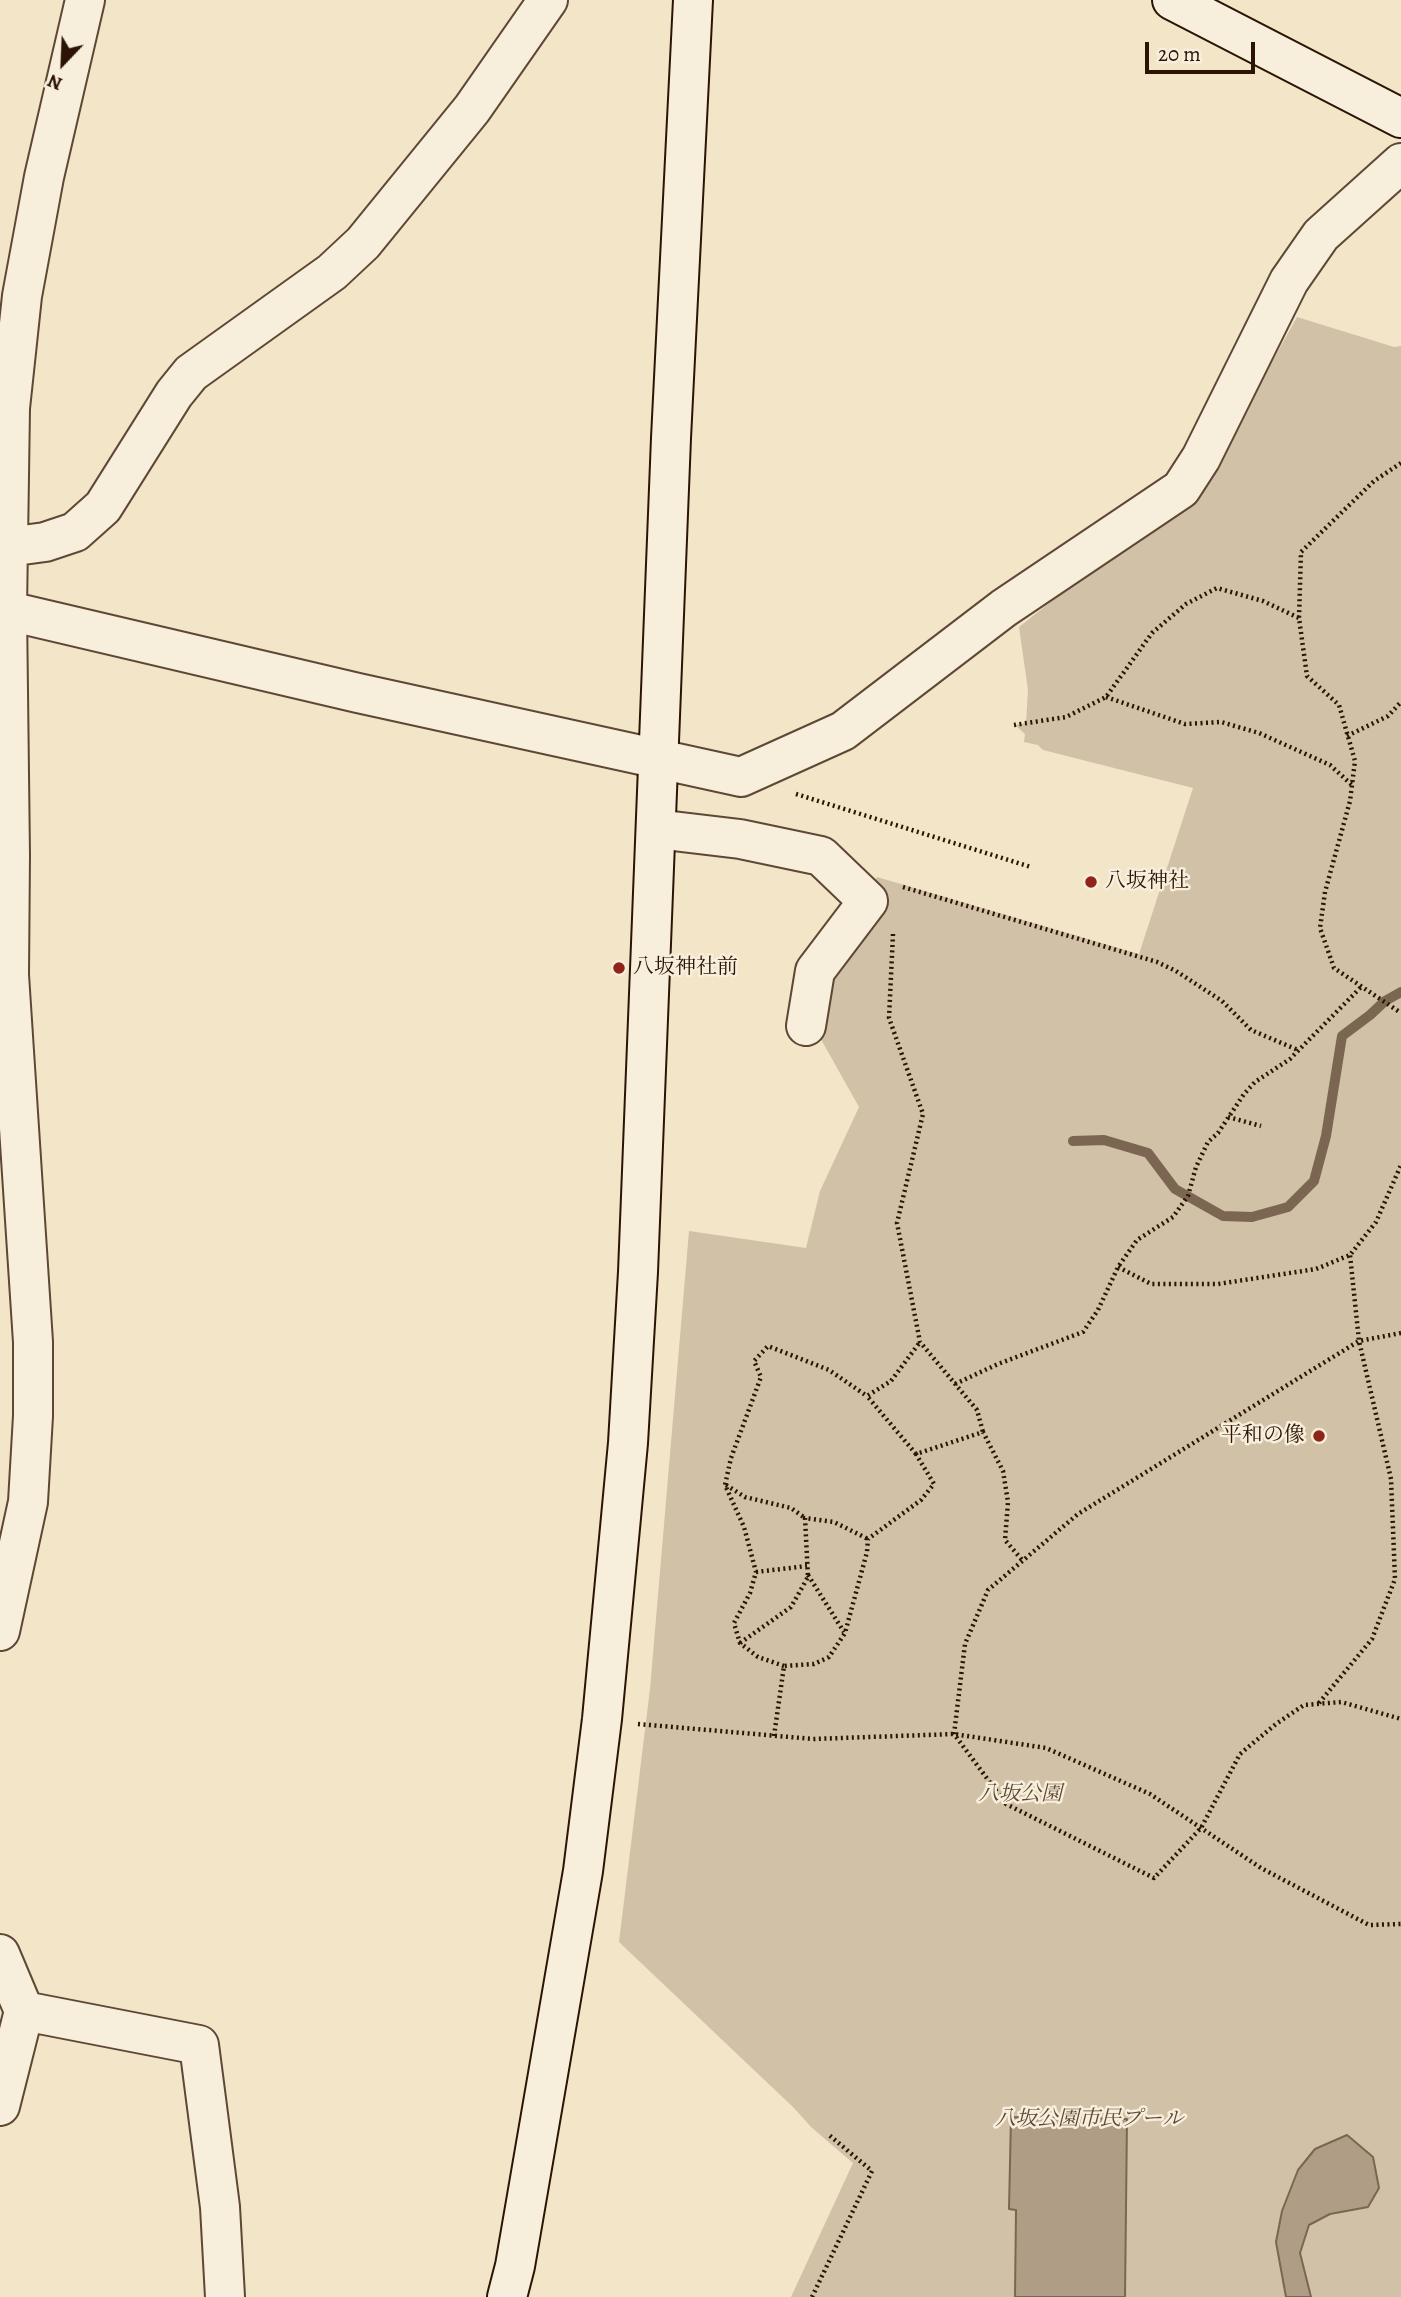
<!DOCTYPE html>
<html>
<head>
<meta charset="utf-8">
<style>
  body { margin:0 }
  #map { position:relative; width:1401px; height:2297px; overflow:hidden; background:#f3e5c8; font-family:Alegreya,serif }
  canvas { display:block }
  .north { position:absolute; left:28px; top:28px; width:70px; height:70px; -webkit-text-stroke:5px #f7eedb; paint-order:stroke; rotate:203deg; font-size:19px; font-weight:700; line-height:28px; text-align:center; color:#2c1404 }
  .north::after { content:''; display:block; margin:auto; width:24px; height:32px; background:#2c1404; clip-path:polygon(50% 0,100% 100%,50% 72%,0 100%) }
  .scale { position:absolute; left:1145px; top:42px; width:110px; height:32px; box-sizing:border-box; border:4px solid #2c1404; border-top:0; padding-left:9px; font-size:21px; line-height:24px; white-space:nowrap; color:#2c1404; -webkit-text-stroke:5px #f7eedb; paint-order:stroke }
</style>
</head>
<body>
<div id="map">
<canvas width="1401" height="2297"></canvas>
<div class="north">N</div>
<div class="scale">20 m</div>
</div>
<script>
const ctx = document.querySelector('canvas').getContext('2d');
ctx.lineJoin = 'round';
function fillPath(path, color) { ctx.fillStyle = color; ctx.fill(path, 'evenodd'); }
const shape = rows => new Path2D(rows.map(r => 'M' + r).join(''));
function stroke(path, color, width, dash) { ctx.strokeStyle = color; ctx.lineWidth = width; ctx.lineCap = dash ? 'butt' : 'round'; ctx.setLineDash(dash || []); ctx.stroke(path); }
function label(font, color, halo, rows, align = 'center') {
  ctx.font = font + ' Alegreya,"Noto Serif JP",serif'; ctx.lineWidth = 5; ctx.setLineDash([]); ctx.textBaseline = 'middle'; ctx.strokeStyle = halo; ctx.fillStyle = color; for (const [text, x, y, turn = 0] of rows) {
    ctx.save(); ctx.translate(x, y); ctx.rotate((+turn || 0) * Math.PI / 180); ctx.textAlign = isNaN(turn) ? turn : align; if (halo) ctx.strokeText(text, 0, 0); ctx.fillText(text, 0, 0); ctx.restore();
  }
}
const green = shape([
  [1297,317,1394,347,1401,346,1401,2297,791,2297,853,2163,811,2127,794,2108,619,1942,650,1689,689,1231,806,1248,820,1191,859,1107,818,1034,822,981,877,877,1139,954,1193,788,1043,750,1038,745,1024,742,1025,734,1015,725,1026,723,1028,690,1019,627,1088,572,1200,491]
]);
const water = shape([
  [1011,2117,1127,2119,1125,2297,1015,2297,1016,2210,1009,2209,1011,2117],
  [1347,2135,1373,2157,1379,2188,1368,2207,1330,2214,1309,2225,1300,2253,1311,2297,1286,2297,1276,2242,1282,2211,1298,2170,1315,2149,1347,2135]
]);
const stream = shape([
  [1073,1141,1104,1140,1148,1153,1175,1189,1223,1216,1252,1217,1288,1207,1314,1181,1326,1136,1342,1036,1370,1015,1385,1001,1401,992]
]);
const path = shape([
  [1401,463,1374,481,1301,552,1299,618,1307,676,1339,705,1355,761,1350,801,1325,892,1320,928,1334,968,1401,1013],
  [1106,697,1185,724,1221,722,1259,733,1330,765,1352,785],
  [1014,725,1066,717,1106,697,1152,633,1186,604,1217,588,1263,601,1299,618],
  [1347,736,1388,716,1401,702],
  [796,794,1031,867],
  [903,887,1157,962,1176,971,1222,1001,1251,1030,1298,1050],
  [893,934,889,1018,923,1114,897,1223,920,1342,977,1410,983,1432],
  [1228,1117,1261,1126],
  [1118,1267,1151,1284,1218,1284,1316,1269,1350,1255,1376,1222,1401,1165],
  [1401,1333,1359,1341,1078,1514,988,1590,965,1644,954,1734,1006,1804,1154,1878,1201,1828,1240,1754,1276,1724,1304,1705,1341,1702,1401,1719],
  [955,1384,998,1364,1083,1332,1098,1310,1118,1267,1137,1240,1173,1217,1188,1196,1196,1167,1208,1142,1218,1133,1244,1094,1255,1082,1290,1059,1362,986],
  [916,1454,867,1396,891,1381,920,1342],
  [726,1485,745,1497,791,1508,805,1518],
  [756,1572,807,1566],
  [808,1575,844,1632],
  [740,1643,791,1607,808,1577,805,1518,834,1522,868,1539],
  [784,1666,758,1657,740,1643,734,1623,750,1593,756,1572,744,1527,725,1485,731,1458,761,1377,754,1361,768,1346,829,1370,867,1396],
  [1319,1703,1372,1639,1395,1579,1391,1479,1359,1341,1350,1255],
  [638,1724,813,1739,954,1734,1046,1748,1150,1794,1261,1868,1369,1925,1401,1924],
  [774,1736,784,1666,814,1664,829,1657,845,1633,867,1552,868,1539,921,1500,934,1484,916,1454,983,1432,1003,1471,1008,1502,1005,1540,1023,1561],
  [812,2297,872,2171,829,2135]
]);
const street = shape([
  [8,547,45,542,75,532,103,507,174,394,191,373,332,272,363,243,472,109,548,0],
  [0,609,358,693,741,777,843,731,1004,608,1181,489,1201,458,1289,281,1321,235,1401,163],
  [656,829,740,839,821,856,868,901,815,971,806,1026],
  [0,1631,28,1502,33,1416,33,1342,9,975,10,855,7,610,10,408,22,296,44,177,85,0],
  [0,1954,24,2011,199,2045,220,2207,225,2297],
  [0,2106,24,2011]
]);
const secondary = shape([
  [1172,0,1401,118],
  [507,2297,515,2266,583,1871,602,1719,628,1443,638,1272,671,438,693,0]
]);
const markers = [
  [1091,882,7,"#8f2418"],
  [619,968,7,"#8f2418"],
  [1319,1436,7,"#8f2418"]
];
const poiNames = [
  ["八坂神社",1105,882],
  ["八坂神社前",633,968],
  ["平和の像",1305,1436,"right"]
];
const parkNames = [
  ["八坂公園",1020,1795],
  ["八坂公園市民プール",1089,2120]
];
fillPath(green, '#d1c1a7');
fillPath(water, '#af9e85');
stroke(water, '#7b6751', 2);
stroke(stream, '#7b6751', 10);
stroke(street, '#5e4835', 42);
stroke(secondary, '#2c1404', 42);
stroke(path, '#2c1404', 4.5, [2, 3.5]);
stroke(street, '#f7eedb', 38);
stroke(secondary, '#f7eedb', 38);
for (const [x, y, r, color] of markers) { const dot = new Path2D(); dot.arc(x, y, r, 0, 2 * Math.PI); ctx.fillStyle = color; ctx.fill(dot); stroke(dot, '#f7eedb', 2.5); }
label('21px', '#2c1404', '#f7eedb', poiNames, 'left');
label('italic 21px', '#5e4835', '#f7eedb', parkNames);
</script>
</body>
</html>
